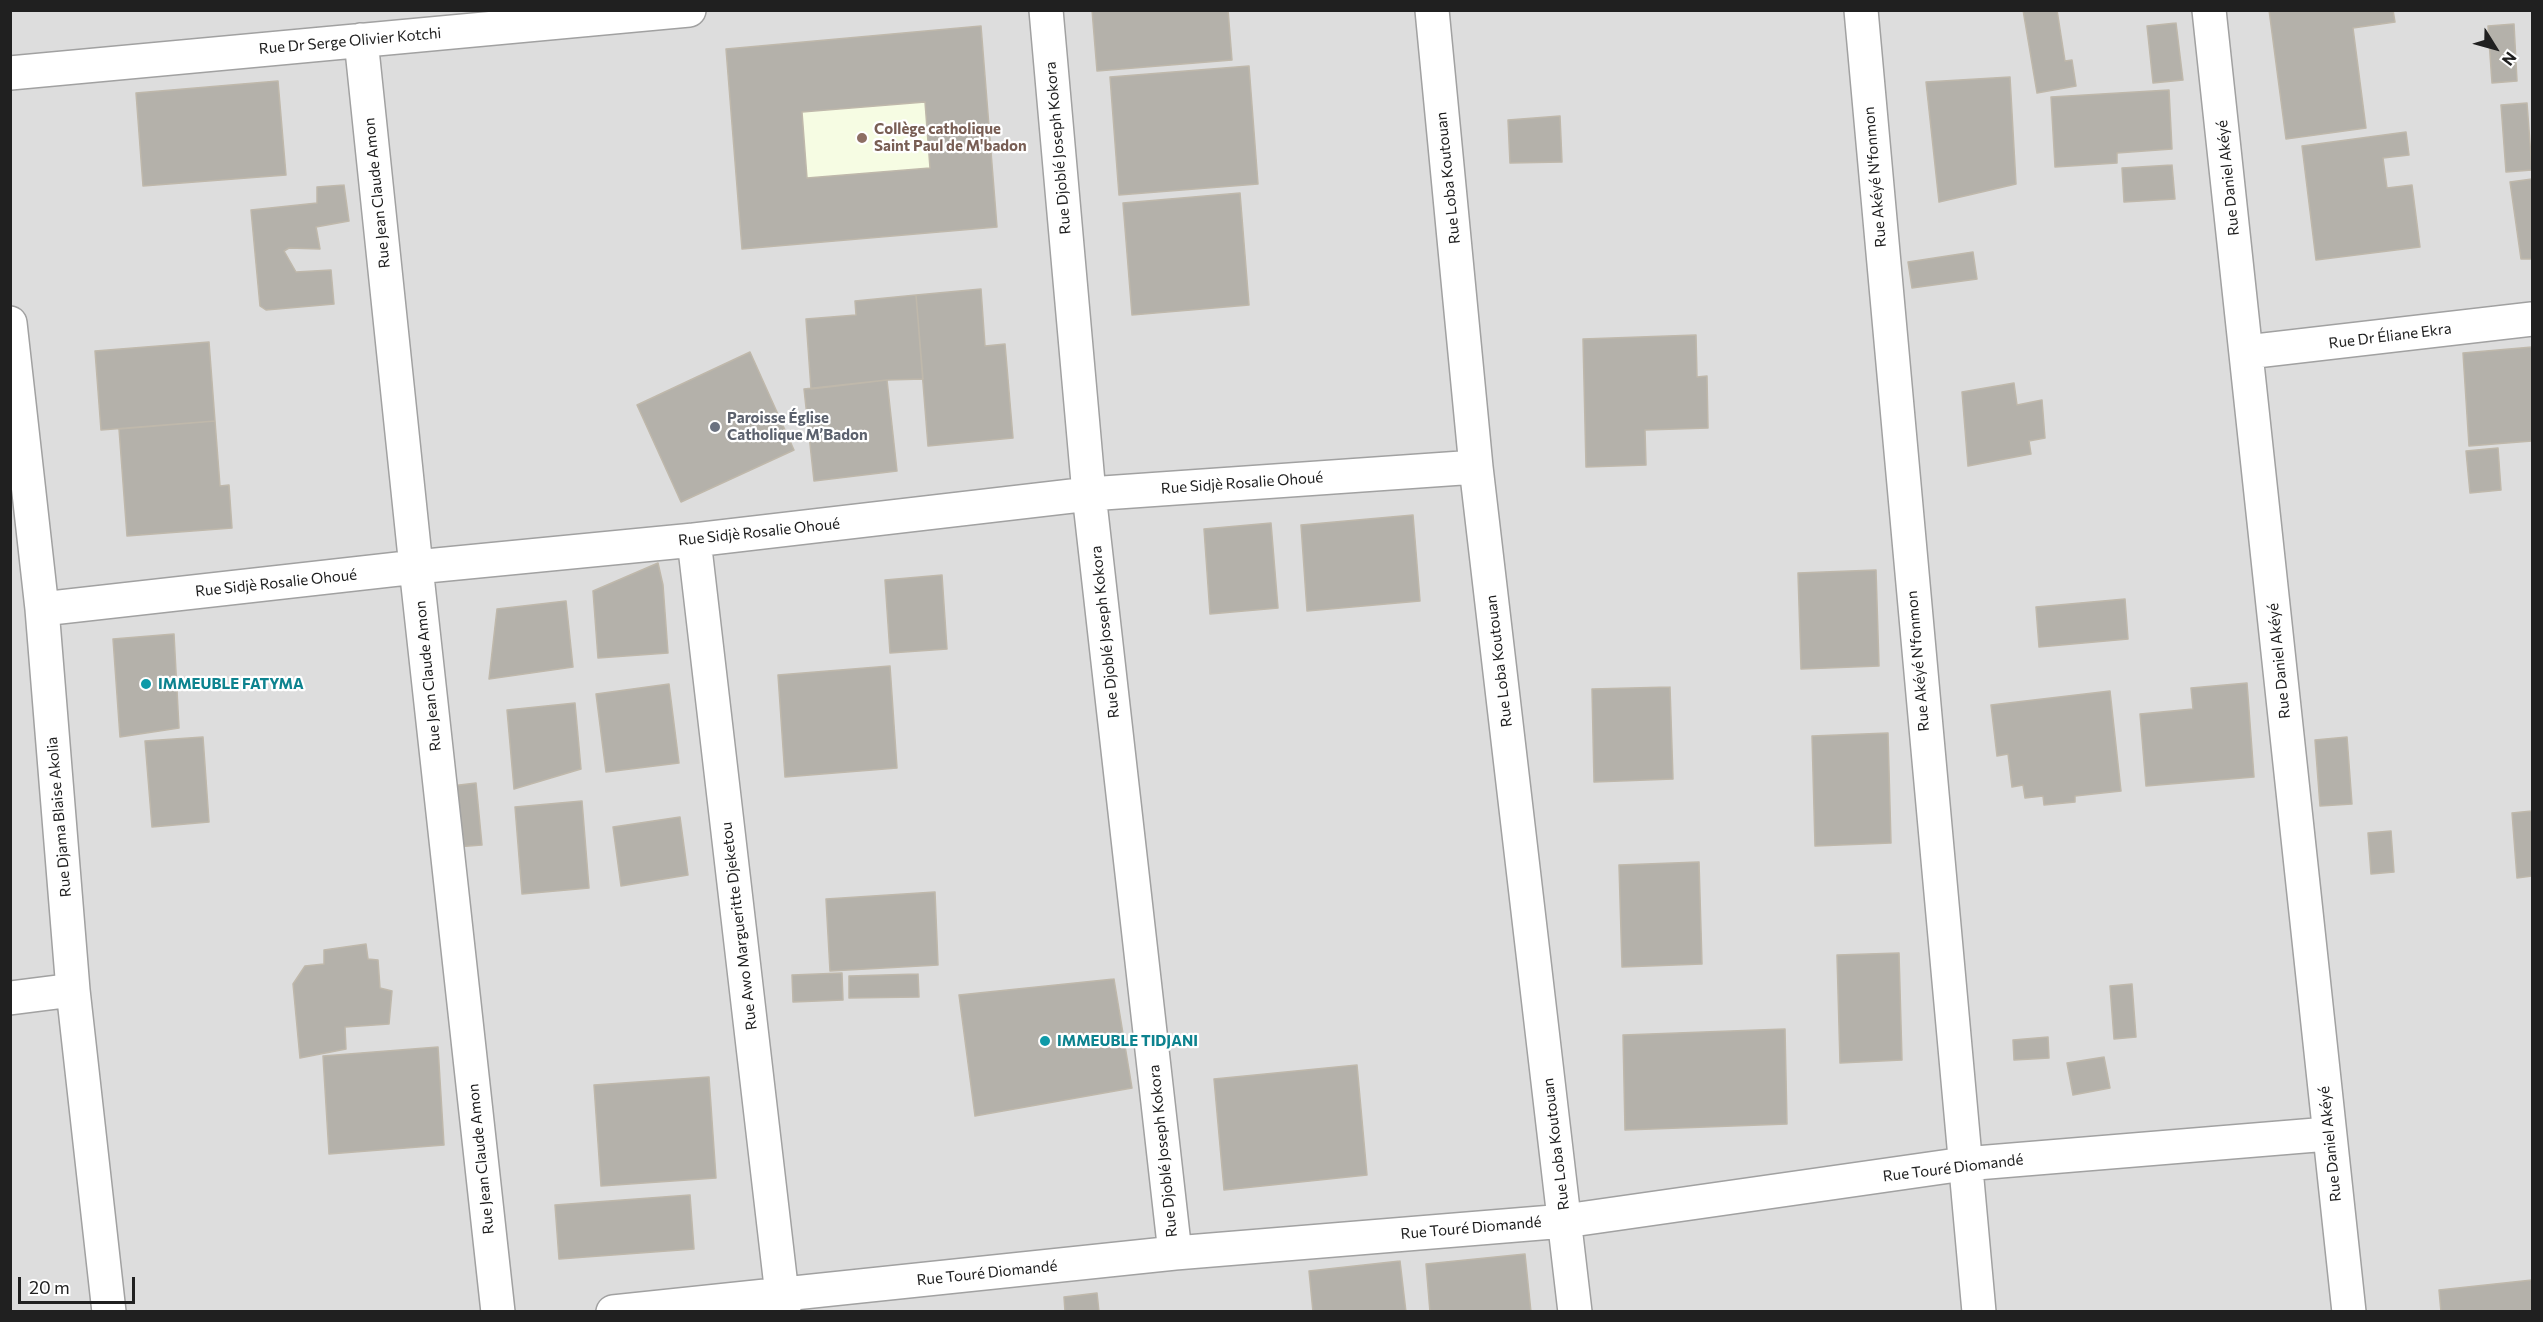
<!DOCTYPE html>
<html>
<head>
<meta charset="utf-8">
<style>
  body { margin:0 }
  #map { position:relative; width:2543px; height:1322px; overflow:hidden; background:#efeee7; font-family:Commissioner,sans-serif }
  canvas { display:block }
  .frame { position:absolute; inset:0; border:12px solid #202020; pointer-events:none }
  .north { position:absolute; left:2465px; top:18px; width:60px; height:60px; -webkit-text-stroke:4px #fff; paint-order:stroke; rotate:127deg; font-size:16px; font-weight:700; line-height:24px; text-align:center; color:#202020 }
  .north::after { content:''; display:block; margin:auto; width:21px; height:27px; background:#202020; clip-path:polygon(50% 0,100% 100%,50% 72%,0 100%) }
  .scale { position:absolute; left:18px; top:1277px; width:117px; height:27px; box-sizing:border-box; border:3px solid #202020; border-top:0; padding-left:8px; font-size:18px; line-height:21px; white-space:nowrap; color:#202020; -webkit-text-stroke:4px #fff; paint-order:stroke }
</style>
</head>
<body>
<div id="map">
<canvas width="2543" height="1322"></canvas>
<div class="frame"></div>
<div class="north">N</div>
<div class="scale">20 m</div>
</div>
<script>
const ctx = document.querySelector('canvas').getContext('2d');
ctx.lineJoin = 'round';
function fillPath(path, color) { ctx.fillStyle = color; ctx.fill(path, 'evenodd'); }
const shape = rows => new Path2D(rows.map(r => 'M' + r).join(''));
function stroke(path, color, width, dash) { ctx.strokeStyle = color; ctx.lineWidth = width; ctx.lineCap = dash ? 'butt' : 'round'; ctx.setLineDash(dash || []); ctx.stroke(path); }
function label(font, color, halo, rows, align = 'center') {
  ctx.font = font + ' Commissioner,sans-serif'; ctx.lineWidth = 4.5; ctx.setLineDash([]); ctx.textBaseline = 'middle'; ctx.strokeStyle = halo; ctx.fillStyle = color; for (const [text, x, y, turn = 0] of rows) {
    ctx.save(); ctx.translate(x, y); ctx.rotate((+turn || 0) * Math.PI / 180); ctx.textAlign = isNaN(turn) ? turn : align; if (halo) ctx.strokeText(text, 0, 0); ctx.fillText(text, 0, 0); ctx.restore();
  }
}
const residential = shape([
  [11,11,2532,11,2532,1311,11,1311]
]);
const education = shape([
  [981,26,997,227,742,249,726,49]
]);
const building = shape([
  [1092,10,1228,10,1232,60,1097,71,1092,10],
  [2023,10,2057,10,2065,61,2072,60,2076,86,2037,93,2023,10],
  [2269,10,2393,10,2395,22,2353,28,2366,128,2286,139,2269,10],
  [2176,23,2183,80,2153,83,2147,26,2176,23],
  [2514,24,2517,81,2492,83,2488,26,2514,24],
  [981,26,997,227,742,249,726,49,981,26],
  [925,102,930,168,807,178,802,112,925,102],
  [1249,66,1258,184,1119,195,1110,77,1249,66],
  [2010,77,2016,184,1939,202,1926,82,2010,77],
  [278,81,286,175,143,186,136,93,278,81],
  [2169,90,2172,149,2117,153,2117,163,2055,167,2051,97,2169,90],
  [2527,103,2532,170,2506,172,2501,105,2527,103],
  [1560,116,1562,162,1510,163,1508,120,1560,116],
  [2406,132,2409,155,2383,158,2387,188,2412,185,2420,247,2316,260,2302,146,2406,132],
  [2172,165,2175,199,2124,202,2122,168,2172,165],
  [2532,179,2532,259,2521,259,2510,182,2532,179],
  [344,185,349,221,316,227,320,249,289,248,284,251,296,272,331,270,334,304,266,310,260,306,251,210,317,203,317,187,344,185],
  [1240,193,1249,305,1132,315,1123,203,1240,193],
  [1973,252,1977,279,1912,288,1908,262,1973,252],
  [981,289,985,346,1005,344,1013,438,928,446,916,295,981,289],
  [916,295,923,379,887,380,811,389,806,319,856,315,855,301,916,295],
  [1696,335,1697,377,1707,376,1708,428,1645,430,1646,465,1586,467,1583,339,1696,335],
  [209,342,215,421,101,430,95,351,209,342],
  [2532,347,2532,441,2469,446,2463,353,2532,347],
  [750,352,794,450,681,502,637,405,750,352],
  [887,380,897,471,814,481,804,389,887,380],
  [2014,383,2017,405,2042,400,2045,438,2029,441,2031,454,1968,466,1962,392,2014,383],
  [215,421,220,486,229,485,232,528,127,536,119,429,215,421],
  [2498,448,2501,490,2470,493,2466,451,2498,448],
  [1413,515,1420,601,1307,611,1301,525,1413,515],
  [1271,523,1278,608,1210,614,1204,529,1271,523],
  [658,563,663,585,668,653,598,658,593,591,658,563],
  [1876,570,1879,666,1801,669,1798,573,1876,570],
  [942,575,947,649,890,653,885,580,942,575],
  [2125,599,2128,639,2039,647,2036,607,2125,599],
  [566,601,573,667,489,679,497,609,566,601],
  [174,634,179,728,120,737,113,639,174,634],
  [890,666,897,768,785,777,778,675,890,666],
  [2247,683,2254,777,2146,786,2140,714,2193,709,2191,688,2247,683],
  [669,684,679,763,606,772,596,694,669,684],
  [1670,687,1673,779,1594,782,1592,689,1670,687],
  [2110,691,2121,791,2075,796,2075,802,2044,805,2043,796,2025,798,2023,785,2012,787,2008,754,1997,756,1991,705,2110,691],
  [575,703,581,769,514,789,507,710,575,703],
  [1888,733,1891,843,1815,846,1812,736,1888,733],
  [203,737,209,822,152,827,145,741,203,737],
  [2347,737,2352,804,2320,806,2315,740,2347,737],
  [476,783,482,845,456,847,451,786,476,783],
  [582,801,589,888,522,894,515,807,582,801],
  [2532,811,2532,876,2517,878,2512,813,2532,811],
  [680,817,688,875,621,886,613,827,680,817],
  [2391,831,2394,872,2371,874,2368,833,2391,831],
  [1699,862,1702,964,1622,967,1619,865,1699,862],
  [935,892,938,965,830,971,826,899,935,892],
  [366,944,368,959,378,960,380,988,392,991,389,1024,345,1027,346,1049,300,1058,293,984,305,966,324,964,324,950,366,944],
  [1899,953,1902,1060,1840,1063,1837,955,1899,953],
  [842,973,843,1000,793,1002,792,975,842,973],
  [918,974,919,997,849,998,849,976,918,974],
  [1114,979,1132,1088,975,1116,959,995,1114,979],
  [2132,984,2136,1037,2114,1039,2110,986,2132,984],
  [1785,1029,1787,1124,1625,1130,1623,1035,1785,1029],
  [2048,1037,2049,1058,2014,1060,2013,1040,2048,1037],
  [438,1047,444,1145,329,1154,323,1056,438,1047],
  [2104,1057,2110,1088,2073,1095,2067,1063,2104,1057],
  [1357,1065,1367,1175,1224,1190,1214,1079,1357,1065],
  [709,1077,716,1178,601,1186,594,1085,709,1077],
  [690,1195,694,1249,559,1259,555,1205,690,1195],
  [1525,1254,1531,1312,1430,1312,1426,1264,1525,1254],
  [1400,1261,1406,1312,1313,1312,1309,1271,1400,1261],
  [2532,1280,2532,1312,2441,1312,2439,1290,2532,1280],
  [1097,1293,1099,1312,1065,1312,1064,1297,1097,1293]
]);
const street = shape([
  [1046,10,1089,494,1175,1253],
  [1432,10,1476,467,1575,1312],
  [1861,10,1979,1312],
  [2209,10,2349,1312],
  [361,40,416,567,498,1312],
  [10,73,689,10],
  [10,323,42,609,73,990,109,1312],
  [2247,352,2532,319],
  [694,540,784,1312],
  [42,609,416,567,694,540,1089,494,1476,467],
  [10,998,73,990],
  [613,1312,1175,1253,1565,1221,1964,1164,2328,1134]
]);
const markers = [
  [862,138,6,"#8d6e63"],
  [715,427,6,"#6b7280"],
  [146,684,6,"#0f9aa8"],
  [1045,1041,6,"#0f9aa8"]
];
const streetNames = [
  ["Rue Dr Serge Olivier Kotchi",350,41,-5],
  ["Rue Djoblé Joseph Kokora",1058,148,-95],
  ["Rue Akéyé N'fonmon",1875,177,-95],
  ["Rue Loba Koutouan",1448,178,-96],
  ["Rue Daniel Akéyé",2228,178,-96],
  ["Rue Jean Claude Amon",377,193,-96],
  ["Rue Dr Éliane Ekra",2390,336,-7],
  ["Rue Sidjè Rosalie Ohoué",1242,483,-4],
  ["Rue Sidjè Rosalie Ohoué",759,532,-6],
  ["Rue Sidjè Rosalie Ohoué",276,583,-6],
  ["Rue Djoblé Joseph Kokora",1105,632,-96],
  ["Rue Loba Koutouan",1499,661,-97],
  ["Rue Akéyé N'fonmon",1918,661,-95],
  ["Rue Daniel Akéyé",2279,661,-96],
  ["Rue Jean Claude Amon",428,676,-96],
  ["Rue Djama Blaise Akolia",59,817,-95],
  ["Rue Awo Margueritte Djeketou",739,926,-97],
  ["Rue Loba Koutouan",1556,1144,-97],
  ["Rue Daniel Akéyé",2330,1144,-96],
  ["Rue Djoblé Joseph Kokora",1163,1151,-96],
  ["Rue Jean Claude Amon",481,1159,-96],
  ["Rue Touré Diomandé",1953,1168,-7],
  ["Rue Touré Diomandé",1471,1228,-5],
  ["Rue Touré Diomandé",987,1273,-6]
];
const educationNames = [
  ["Collège catholique",874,129],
  ["Saint Paul de M'badon",874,146]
];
const worshipNames = [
  ["Paroisse Église",727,418],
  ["Catholique M’Badon",727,435]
];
const cultureNames = [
  ["IMMEUBLE FATYMA",158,684],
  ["IMMEUBLE TIDJANI",1057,1041]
];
fillPath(residential, '#ddd');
fillPath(education, '#f6fce3');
fillPath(building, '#b4b1aa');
stroke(building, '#bfb8ab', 1.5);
stroke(street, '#a1a1a1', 36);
stroke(street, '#fff', 33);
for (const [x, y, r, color] of markers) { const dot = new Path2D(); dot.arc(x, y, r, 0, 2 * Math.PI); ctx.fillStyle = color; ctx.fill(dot); stroke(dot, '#fff', 2); }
label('15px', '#202020', '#fff', streetNames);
label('bold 15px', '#785e54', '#fff', educationNames, 'left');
label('bold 15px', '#5b616d', '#fff', worshipNames, 'left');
label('bold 15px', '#0d838f', '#fff', cultureNames, 'left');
</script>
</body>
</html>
